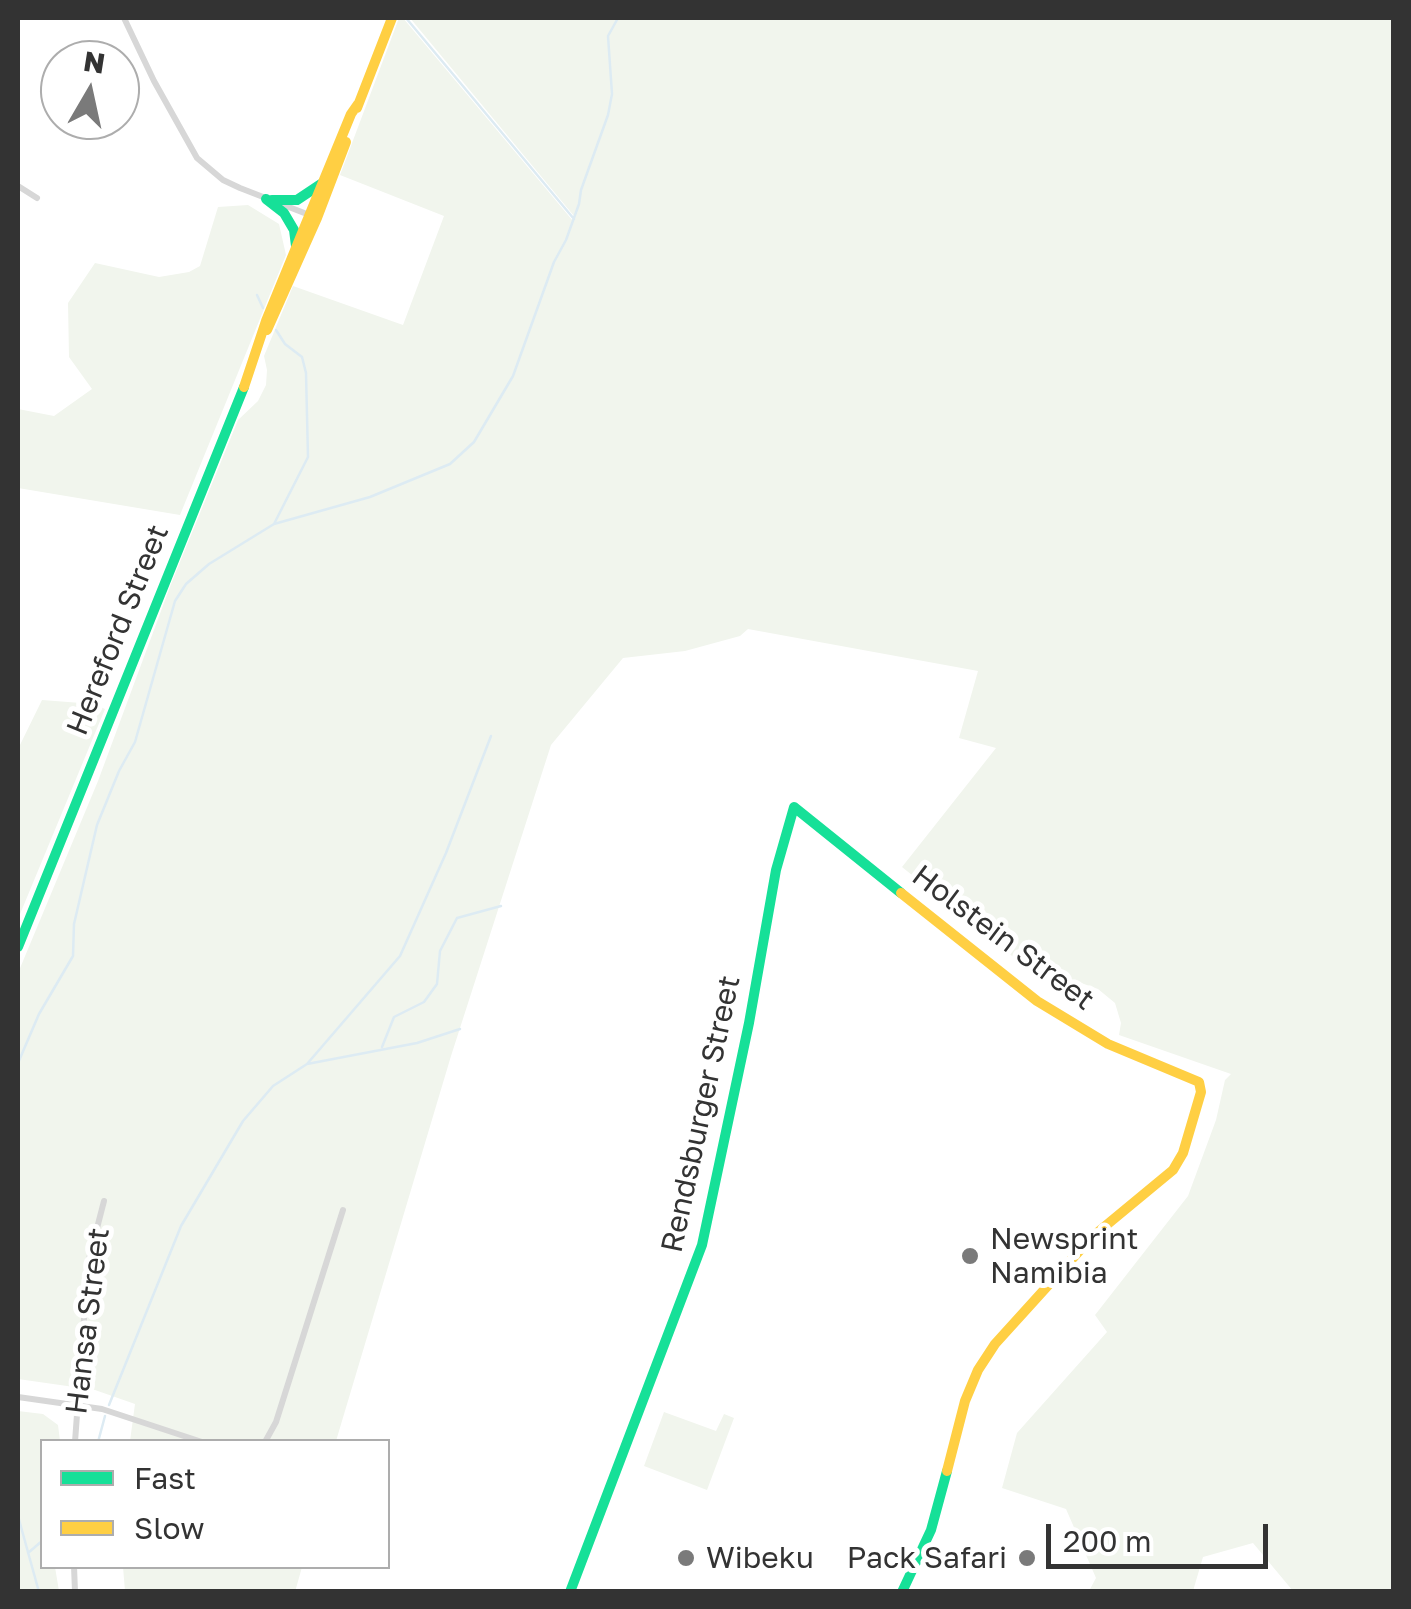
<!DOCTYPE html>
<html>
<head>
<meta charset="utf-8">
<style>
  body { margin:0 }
  #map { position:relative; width:1411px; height:1609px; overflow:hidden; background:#fff; font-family:"Golos Text",sans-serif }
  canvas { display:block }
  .frame { position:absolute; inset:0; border:20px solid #333; pointer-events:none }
  .legend { position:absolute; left:40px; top:1439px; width:350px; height:130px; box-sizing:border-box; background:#fff; border:2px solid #adadad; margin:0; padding:12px 18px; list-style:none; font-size:30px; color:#333 }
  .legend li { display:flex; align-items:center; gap:20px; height:50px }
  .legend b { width:50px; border:2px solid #adadad }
  .north { position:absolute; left:40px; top:40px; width:100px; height:100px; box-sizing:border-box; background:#fff; border:2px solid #adadad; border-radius:50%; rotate:9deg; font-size:28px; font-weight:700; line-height:40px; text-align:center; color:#333 }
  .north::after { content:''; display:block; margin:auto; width:35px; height:45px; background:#7a7a7a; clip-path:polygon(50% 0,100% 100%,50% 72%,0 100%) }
  .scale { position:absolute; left:1046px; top:1524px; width:222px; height:45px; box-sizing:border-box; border:5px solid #333; border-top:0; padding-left:12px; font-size:30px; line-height:35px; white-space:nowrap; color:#333; -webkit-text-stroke:8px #fff; paint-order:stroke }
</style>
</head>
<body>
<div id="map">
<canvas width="1411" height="1609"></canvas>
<div class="frame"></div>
<ul class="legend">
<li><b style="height:12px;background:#16e098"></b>Fast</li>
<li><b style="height:12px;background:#ffcf43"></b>Slow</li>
</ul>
<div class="north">N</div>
<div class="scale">200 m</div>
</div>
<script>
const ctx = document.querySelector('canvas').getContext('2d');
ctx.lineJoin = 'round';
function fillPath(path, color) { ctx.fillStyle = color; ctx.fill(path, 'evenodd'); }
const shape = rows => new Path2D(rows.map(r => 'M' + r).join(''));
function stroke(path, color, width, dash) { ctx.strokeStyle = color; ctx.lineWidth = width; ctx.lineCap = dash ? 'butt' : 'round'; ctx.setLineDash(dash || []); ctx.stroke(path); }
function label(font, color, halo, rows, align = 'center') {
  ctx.font = font + ' "Golos Text",sans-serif'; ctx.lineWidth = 10; ctx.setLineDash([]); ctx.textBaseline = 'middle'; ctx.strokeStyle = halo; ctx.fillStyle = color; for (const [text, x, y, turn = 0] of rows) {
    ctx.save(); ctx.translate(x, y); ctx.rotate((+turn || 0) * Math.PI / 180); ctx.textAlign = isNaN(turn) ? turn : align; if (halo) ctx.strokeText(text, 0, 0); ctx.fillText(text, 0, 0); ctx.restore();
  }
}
const green = shape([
  [399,18,403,18,573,221,574,216,410,18,1393,18,1393,1591,1293,1591,1253,1543,1203,1557,1193,1591,1089,1591,1096,1578,1066,1509,1002,1488,1017,1433,1107,1332,1095,1315,1188,1196,1216,1120,1225,1080,1231,1074,1119,1035,1121,1023,1115,1003,1098,989,1017,960,902,867,996,748,959,738,978,671,748,629,740,636,685,651,623,658,551,745,451,1056,336,1441,130,1441,135,1404,95,1390,18,1379,18,973,98,781,171,584,238,420,258,401,266,385,267,370,264,356,293,286,403,325,444,216,340,175],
  [248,205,279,224,286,255,180,515,18,488,18,409,54,416,92,389,69,357,68,303,95,263,159,277,189,272,200,266,218,207],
  [42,700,94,704,105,709,18,919,18,749],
  [18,1411,43,1414,58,1425,60,1441,42,1442,42,1566,55,1567,59,1591,18,1591],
  [664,1412,716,1431,724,1414,734,1418,707,1490,644,1466],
  [123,1567,123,1566,302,1567,295,1592,125,1591]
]);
const stream = shape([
  [406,18,574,219],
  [257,295,263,308],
  [274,524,308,457,306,373,302,357,285,344,276,330],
  [382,1047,394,1017,424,1002,437,984,440,951,457,918,501,906],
  [18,1063,39,1014,73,956,74,924,97,825,119,771,135,742,175,601,186,584,209,564,274,524,370,497,450,464,474,442,513,376,554,262,566,240,579,204,581,190,608,115,612,94,608,36,618,18],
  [307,1064,417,1043,460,1029],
  [109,1405,181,1226,243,1121,273,1086,307,1064,400,956,446,853,491,736],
  [98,1442,105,1416],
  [18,1516,39,1592],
  [28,1553,42,1541]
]);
const street = shape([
  [124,18,154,81,197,158,223,180,240,188,312,216],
  [18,186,37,198],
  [18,1397,102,1409,202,1442],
  [75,1442,88,1263,104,1201],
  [265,1442,276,1422,343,1210],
  [74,1566,75,1592]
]);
const fast = shape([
  [266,199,284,213,294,230,296,246],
  [272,200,297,200,321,184],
  [18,947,244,387],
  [570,1592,702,1245,749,1023,776,870,794,807,901,893],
  [902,1592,931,1530,947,1471]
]);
const slow = shape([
  [357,108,392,18],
  [267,330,317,218,346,142],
  [244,387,266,321,351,114,358,104],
  [901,893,1037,1001,1108,1044,1199,1082,1201,1092,1183,1153,1173,1170,1092,1237,995,1344,978,1370,965,1401,947,1471]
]);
const markers = [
  [970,1256,10,"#7a7a7a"],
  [686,1558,10,"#7a7a7a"],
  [1027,1558,10,"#7a7a7a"]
];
const streetNames = [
  ["Hereford Street",118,630,-68],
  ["Holstein Street",1003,938,37],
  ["Rendsburger Street",701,1114,-78],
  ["Hansa Street",88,1321,-83]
];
const poiNames = [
  ["Newsprint",990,1239],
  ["Namibia",990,1273],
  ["Wibeku",706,1558],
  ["Pack Safari",1007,1558,"right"]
];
fillPath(green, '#f1f5ed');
stroke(stream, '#ddebf3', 2.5);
stroke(street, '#d7d7d7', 6);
stroke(fast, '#16e098', 10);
stroke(slow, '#ffcf43', 10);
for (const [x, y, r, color] of markers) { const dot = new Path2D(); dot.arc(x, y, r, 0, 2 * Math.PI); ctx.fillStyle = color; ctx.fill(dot); stroke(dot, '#fff', 4); }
label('30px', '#333', '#fff', streetNames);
label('30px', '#333', '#fff', poiNames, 'left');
</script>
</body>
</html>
